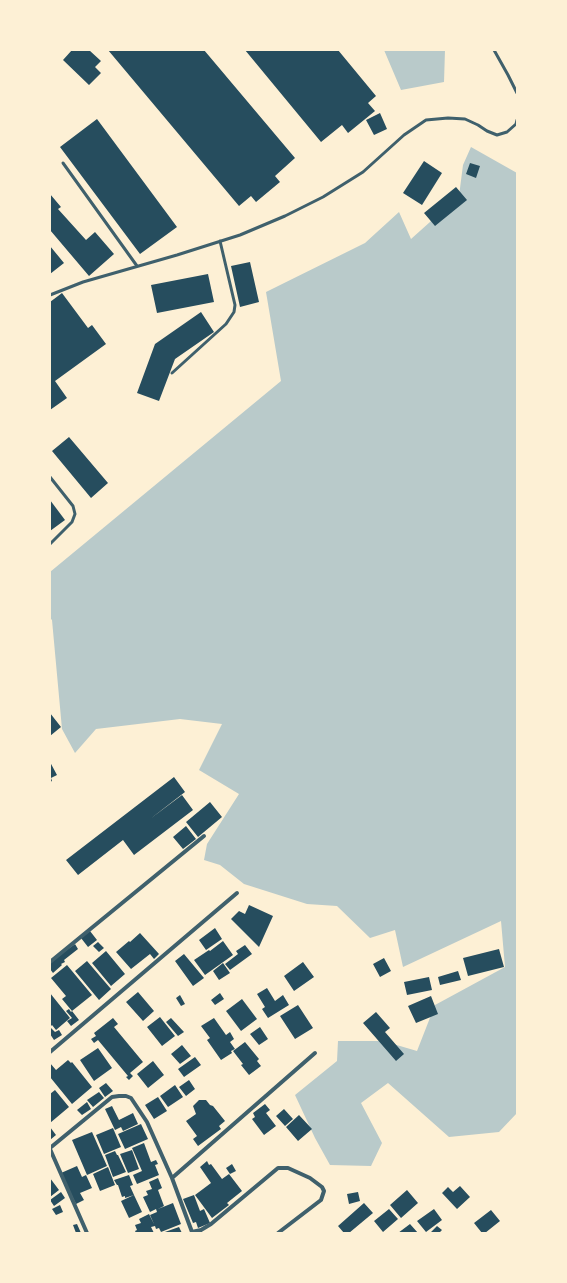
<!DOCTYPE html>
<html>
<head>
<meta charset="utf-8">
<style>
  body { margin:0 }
  #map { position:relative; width:567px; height:1283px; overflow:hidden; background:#fdf0d5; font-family:"Fira Sans",sans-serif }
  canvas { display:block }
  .frame { position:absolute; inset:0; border:51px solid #fdf0d5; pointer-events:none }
</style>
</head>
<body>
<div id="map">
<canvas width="567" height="1283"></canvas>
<div class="frame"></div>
</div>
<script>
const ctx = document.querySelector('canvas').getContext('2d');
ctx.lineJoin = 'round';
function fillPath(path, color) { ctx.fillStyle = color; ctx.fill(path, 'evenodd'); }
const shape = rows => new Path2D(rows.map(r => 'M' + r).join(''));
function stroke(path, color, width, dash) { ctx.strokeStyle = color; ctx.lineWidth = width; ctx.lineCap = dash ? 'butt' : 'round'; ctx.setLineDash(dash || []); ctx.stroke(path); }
const green = shape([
  [384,50,445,50,444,82,401,90],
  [471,147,517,173,517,1113,499,1132,449,1137,388,1083,361,1103,382,1143,371,1166,330,1165,315,1138,295,1095,337,1061,338,1041,383,1041,417,1051,435,1005,505,967,501,921,403,967,395,930,370,938,337,906,307,904,244,884,220,865,204,860,207,844,239,794,199,770,222,724,180,719,96,729,75,753,62,729,52,620,50,618,50,572,281,381,266,292,365,243,399,212,411,239,459,196,463,165]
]);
const building = shape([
  [72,50,89,50,101,61,95,67,101,73,89,85,63,60],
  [108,50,204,50,295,158,275,176,280,182,256,202,251,196,239,206],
  [245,50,338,50,376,96,368,103,375,111,348,133,342,125,321,142],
  [380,113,387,129,374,135,366,120],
  [97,119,177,227,140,254,60,147],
  [424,161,442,173,422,205,403,193],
  [470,163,480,166,476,178,466,174],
  [456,187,467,200,435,226,424,213],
  [50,194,61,207,58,209,86,240,95,232,114,254,89,276,50,230],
  [50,246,64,263,50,274],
  [250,262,259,302,240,307,231,266],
  [208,274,214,302,157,313,151,285],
  [62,293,88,328,92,325,106,344,55,381,67,398,50,410,50,302],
  [201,312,214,332,175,359,159,401,137,393,155,344],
  [69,437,108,483,91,498,52,451],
  [50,500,65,520,50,531],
  [50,713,61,727,50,736],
  [50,762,57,775,51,778,52,781,50,782],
  [174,777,185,792,150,819,182,795,193,810,134,855,123,840,78,875,66,860],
  [210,802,222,817,198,837,186,822],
  [186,826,196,839,183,849,173,837],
  [249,905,273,916,259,947,231,919,239,911,245,914],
  [215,928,222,939,206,950,199,940],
  [90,931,97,940,88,947,81,938],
  [140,933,159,954,154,959,150,954,131,969,116,952,129,941,130,942],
  [223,941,233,955,205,975,194,960,209,950,210,951],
  [98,942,104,948,99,952,93,946],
  [75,944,78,949,64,960,65,962,61,964,62,965,53,973,50,969,50,962],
  [245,945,252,954,230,970,225,964,238,954,236,951],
  [499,949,504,967,468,976,463,958],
  [106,951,125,974,111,986,92,963],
  [184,954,204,978,193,986,175,961],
  [384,958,391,971,380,977,373,964],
  [87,961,111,989,99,1000,75,971],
  [303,962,314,977,294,991,284,976],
  [223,963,230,973,219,980,213,971],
  [67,965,92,995,72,1011,62,999,66,996,51,978],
  [458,971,461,980,440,985,438,977],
  [429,977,432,990,407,995,404,982],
  [267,988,275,1001,283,995,289,1005,268,1018,262,1009,265,1007,257,994],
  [138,992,154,1011,143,1021,126,1002],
  [50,993,70,1018,56,1030,52,1025,50,1027],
  [220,993,224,999,215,1005,211,1000],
  [180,995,185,1004,181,1006,176,998],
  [431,996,438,1014,416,1023,408,1006],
  [242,999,257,1019,241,1031,226,1011],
  [298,1005,313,1028,295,1039,280,1016],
  [69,1009,71,1012,72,1011,79,1020,71,1026,67,1021,72,1018,66,1011],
  [376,1012,390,1028,385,1032,404,1054,396,1061,363,1023],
  [160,1017,175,1036,162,1046,147,1027],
  [113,1018,118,1024,114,1027,143,1062,130,1073,133,1076,129,1080,126,1077,128,1076,98,1040,94,1043,91,1039,96,1036,94,1033],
  [171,1018,184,1032,178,1036,166,1022],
  [214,1018,226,1035,230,1032,234,1039,230,1042,235,1049,231,1051,232,1053,221,1060,207,1040,210,1038,201,1026],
  [260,1027,268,1039,259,1045,250,1034],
  [51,1028,55,1032,59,1030,62,1035,54,1040,50,1034,50,1029],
  [245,1042,259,1059,257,1061,261,1066,249,1075,241,1065,243,1064,233,1051],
  [182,1045,191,1056,180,1064,171,1054],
  [98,1048,112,1068,94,1081,80,1060],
  [195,1057,201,1065,184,1077,178,1069],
  [68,1060,71,1063,72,1062,92,1087,72,1104,50,1077,50,1063,56,1070],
  [153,1061,164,1075,148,1088,137,1074],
  [189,1080,195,1089,186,1096,179,1087],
  [106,1083,113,1091,105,1097,99,1088],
  [175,1085,183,1097,168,1107,160,1096],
  [55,1090,69,1107,50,1123,50,1094],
  [99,1092,104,1098,93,1107,87,1100],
  [158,1097,167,1111,154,1119,145,1105],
  [199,1100,206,1100,210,1105,213,1106,225,1121,219,1126,221,1129,198,1146,193,1139,197,1136,186,1121,196,1114,193,1106],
  [87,1102,91,1109,82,1115,77,1110],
  [265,1104,270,1110,266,1113,276,1126,264,1135,252,1119,255,1117,253,1113],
  [112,1106,119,1120,133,1113,138,1124,123,1131,121,1127,115,1130,105,1109],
  [284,1109,293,1119,285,1126,276,1116],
  [299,1115,312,1129,298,1141,286,1127],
  [141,1124,148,1139,125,1149,118,1134],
  [50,1127,56,1135,50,1140],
  [113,1128,121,1147,104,1154,96,1135],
  [92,1132,107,1166,87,1175,72,1140],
  [144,1143,151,1162,156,1160,158,1164,155,1165,159,1175,137,1184,133,1175,142,1171,132,1148],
  [132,1150,139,1169,128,1173,120,1154],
  [115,1151,117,1155,118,1155,126,1172,113,1177,105,1155],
  [207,1161,209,1165,211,1164,222,1179,229,1174,242,1191,227,1203,229,1205,212,1218,195,1195,211,1183,200,1167],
  [232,1164,236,1171,230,1174,226,1168],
  [77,1166,82,1177,86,1175,92,1188,80,1193,84,1200,76,1204,61,1173],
  [108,1167,115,1185,100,1191,93,1174],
  [129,1175,133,1185,130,1186,134,1195,125,1198,125,1196,122,1197,118,1185,117,1185,114,1180],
  [50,1178,59,1190,50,1197],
  [158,1178,162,1188,158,1190,164,1206,158,1209,173,1203,181,1224,161,1232,159,1228,156,1229,155,1226,151,1227,154,1233,136,1233,135,1231,137,1230,135,1225,141,1223,139,1219,149,1214,154,1224,150,1215,157,1212,156,1209,150,1212,143,1197,148,1195,146,1191,152,1189,149,1182],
  [460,1186,470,1197,457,1209,442,1193,448,1187,453,1192],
  [407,1190,418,1203,401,1218,390,1205],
  [61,1192,65,1198,54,1206,50,1200],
  [358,1192,360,1201,349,1204,347,1194],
  [134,1195,142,1212,129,1218,121,1201],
  [194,1195,200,1211,204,1209,210,1223,198,1228,196,1222,193,1223,183,1199],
  [364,1203,373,1213,349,1233,344,1233,338,1226],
  [60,1205,63,1212,56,1215,52,1209],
  [389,1209,398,1219,383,1232,374,1221],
  [434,1209,442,1220,426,1232,417,1221],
  [491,1210,500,1221,485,1233,482,1233,474,1223],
  [77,1224,81,1233,76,1233,73,1225],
  [410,1224,418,1233,398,1233],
  [437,1226,442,1230,439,1233,433,1233,431,1232],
  [179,1227,182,1233,162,1233]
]);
const service = shape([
  [494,50,508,75,517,93],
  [63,163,137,266],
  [50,295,83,282,177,255,240,235,285,216,323,197,363,172,404,135,426,120,448,118,465,119,478,125,487,131,497,135,507,132,516,124,517,120],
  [172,373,226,324,234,312,235,305,220,241],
  [50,477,73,506,75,514,72,522,50,544]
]);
const minor = shape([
  [50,962,204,836],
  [50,1052,237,893],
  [50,1148,112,1097,119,1096,126,1096,131,1098,147,1122,172,1178,192,1232,201,1230,211,1224,278,1168,288,1168,310,1178,322,1187,324,1191,321,1200,278,1233],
  [50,1149,87,1233],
  [172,1178,315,1053]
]);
fillPath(green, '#b9caca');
fillPath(building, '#264d5e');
stroke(service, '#3f606c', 3);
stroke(minor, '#3f606c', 4);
</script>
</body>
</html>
